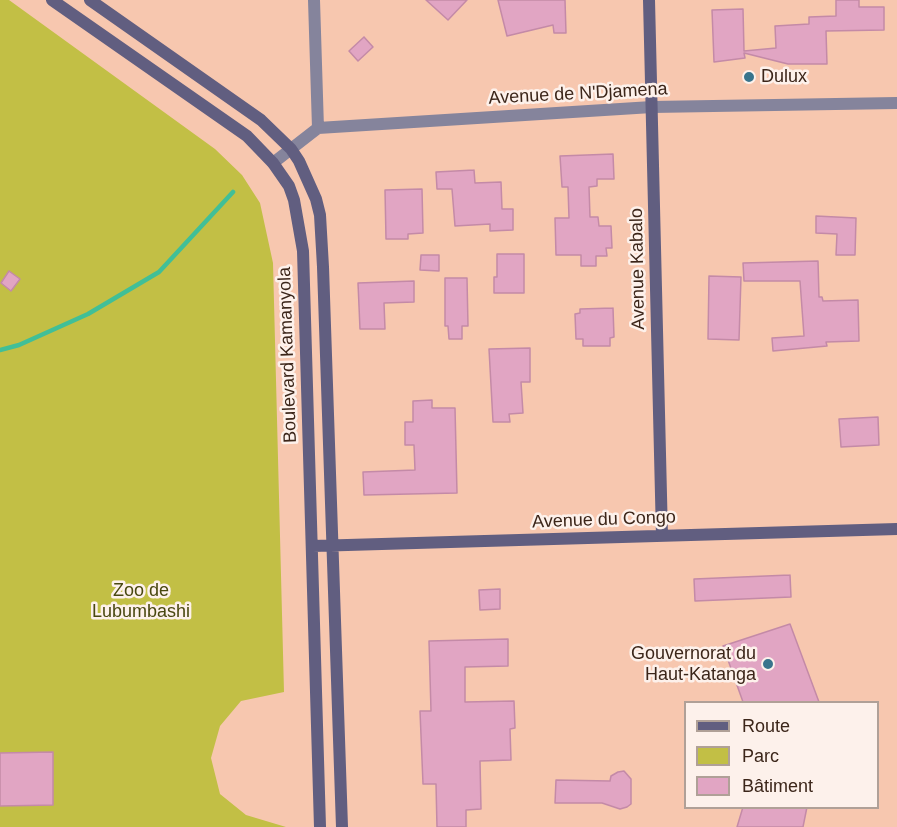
<!DOCTYPE html>
<html>
<head>
<meta charset="utf-8">
<style>
  body { margin:0 }
  #map { position:relative; width:897px; height:827px; overflow:hidden; background:#f7c7af; font-family:Arial,sans-serif }
  canvas { display:block }
  .legend { position:absolute; left:684px; top:701px; width:195px; height:108px; box-sizing:border-box; background:#fdf1eb; border:2px solid #b0a097; margin:0; padding:8px 10px; list-style:none; font-size:18px; color:#3c261a }
  .legend li { display:flex; align-items:center; gap:12px; height:30px }
  .legend b { width:30px; border:2px solid #b0a097 }
</style>
</head>
<body>
<div id="map">
<canvas width="897" height="827"></canvas>
<ul class="legend">
<li><b style="height:8px;background:#615e80"></b>Route</li>
<li><b style="height:16px;background:#c2bf45"></b>Parc</li>
<li><b style="height:16px;background:#e1a5c3"></b>Bâtiment</li>
</ul>
</div>
<script>
const ctx = document.querySelector('canvas').getContext('2d');
ctx.lineJoin = 'round';
function fillPath(path, color) { ctx.fillStyle = color; ctx.fill(path, 'evenodd'); }
const shape = rows => new Path2D(rows.map(r => 'M' + r).join(''));
function stroke(path, color, width, dash) { ctx.strokeStyle = color; ctx.lineWidth = width; ctx.lineCap = dash ? 'butt' : 'round'; ctx.setLineDash(dash || []); ctx.stroke(path); }
function label(font, color, halo, rows, align = 'center') {
  ctx.font = font + ' Arial,sans-serif'; ctx.lineWidth = 5; ctx.setLineDash([]); ctx.textBaseline = 'middle'; ctx.strokeStyle = halo; ctx.fillStyle = color; for (const [text, x, y, turn = 0] of rows) {
    ctx.save(); ctx.translate(x, y); ctx.rotate((+turn || 0) * Math.PI / 180); ctx.textAlign = isNaN(turn) ? turn : align; if (halo) ctx.strokeText(text, 0, 0); ctx.fillText(text, 0, 0); ctx.restore();
  }
}
const green = shape([
  [0,0,9,0,215,149,242,175,260,203,273,263,284,692,241,701,220,726,211,758,220,794,246,815,286,827,0,827]
]);
const stream = shape([
  [0,350,19,345,88,314,159,272,233,192]
]);
const building = shape([
  [426,0,467,0,448,20,426,0],
  [498,0,565,0,566,33,554,33,553,25,507,36,498,0],
  [836,0,859,0,859,7,884,7,884,30,826,31,827,64,788,64,744,53,745,58,714,62,712,10,743,9,744,51,776,48,775,26,809,24,809,17,836,16,836,0],
  [364,37,373,47,358,61,349,51,364,37],
  [613,154,614,179,597,179,597,186,589,187,590,217,598,217,599,226,611,226,612,248,606,248,607,256,596,256,596,266,581,266,581,255,556,255,555,218,569,218,568,187,562,187,560,156,613,154],
  [474,170,475,183,501,182,502,209,513,209,513,230,490,231,490,224,455,226,452,189,437,189,436,172,474,170],
  [422,189,423,233,408,234,408,239,386,239,385,190,422,189],
  [816,216,856,218,855,255,836,255,837,234,816,233,816,216],
  [497,254,524,254,524,293,494,293,494,277,497,277,497,254],
  [421,255,439,255,439,271,420,270,421,255],
  [818,261,819,297,822,297,823,301,858,300,859,341,826,342,827,346,773,351,772,338,804,336,800,281,744,281,743,263,818,261],
  [9,271,20,279,11,291,1,283,9,271],
  [709,276,741,277,739,340,708,339,709,276],
  [445,278,467,278,468,326,462,326,462,339,449,339,448,326,445,326,445,278],
  [414,281,414,302,384,303,385,329,360,329,358,283,414,281],
  [613,308,614,337,610,338,610,346,583,346,583,339,576,339,575,314,580,313,580,309,613,308],
  [530,348,530,382,521,382,523,413,509,414,510,422,493,422,489,349,530,348],
  [432,400,432,408,455,408,457,493,364,495,363,472,415,470,414,445,405,445,405,422,413,422,413,401,432,400],
  [878,417,879,445,841,447,839,419,878,417],
  [790,575,791,597,695,601,694,579,790,575],
  [500,589,500,609,480,610,479,590,500,589],
  [790,624,819,702,743,702,723,646,790,624],
  [508,639,508,666,465,667,465,702,514,701,515,728,510,729,511,760,480,761,481,809,466,810,466,827,437,827,436,784,423,784,420,711,431,711,429,641,508,639],
  [53,752,53,805,0,806,0,753,53,752],
  [624,771,631,779,631,804,627,807,620,809,602,803,555,803,556,780,610,781,611,776,618,772,624,771],
  [743,807,807,807,803,827,737,827,743,807]
]);
const street = shape([
  [314,0,318,128],
  [273,163,318,128,652,107,897,103]
]);
const secondary = shape([
  [52,0,247,136,273,163,289,186,294,200,303,251,320,827],
  [90,0,261,120,291,149,299,161,316,199,320,215,323,267,342,827],
  [649,0,662,536],
  [313,546,897,529]
]);
const markers = [
  [749,77,6,"#39748c"],
  [768,664,6,"#39748c"]
];
const poiNames = [
  ["Dulux",761,77],
  ["Gouvernorat du",756,654,"right"],
  ["Haut-Katanga",756,675,"right"]
];
const streetNames = [
  ["Avenue de N'Djamena",578,94,-3],
  ["Avenue Kabalo",638,269,-91],
  ["Boulevard Kamanyola",288,355,-92],
  ["Avenue du Congo",604,520,-2]
];
const parkNames = [
  ["Zoo de",141,591],
  ["Lubumbashi",141,612]
];
fillPath(green, '#c2bf45');
stroke(stream, '#41bf97', 4.5);
fillPath(building, '#e1a5c3');
stroke(building, '#c48aa7', 1.5);
stroke(street, '#85849c', 12);
stroke(secondary, '#615e80', 12);
for (const [x, y, r, color] of markers) { const dot = new Path2D(); dot.arc(x, y, r, 0, 2 * Math.PI); ctx.fillStyle = color; ctx.fill(dot); stroke(dot, '#fdf1eb', 2); }
label('18px', '#3c261a', '#fdf1eb', poiNames, 'left');
label('18px', '#3c261a', '#fdf1eb', streetNames);
label('18px', '#494810', '#fdf1eb', parkNames);
</script>
</body>
</html>
